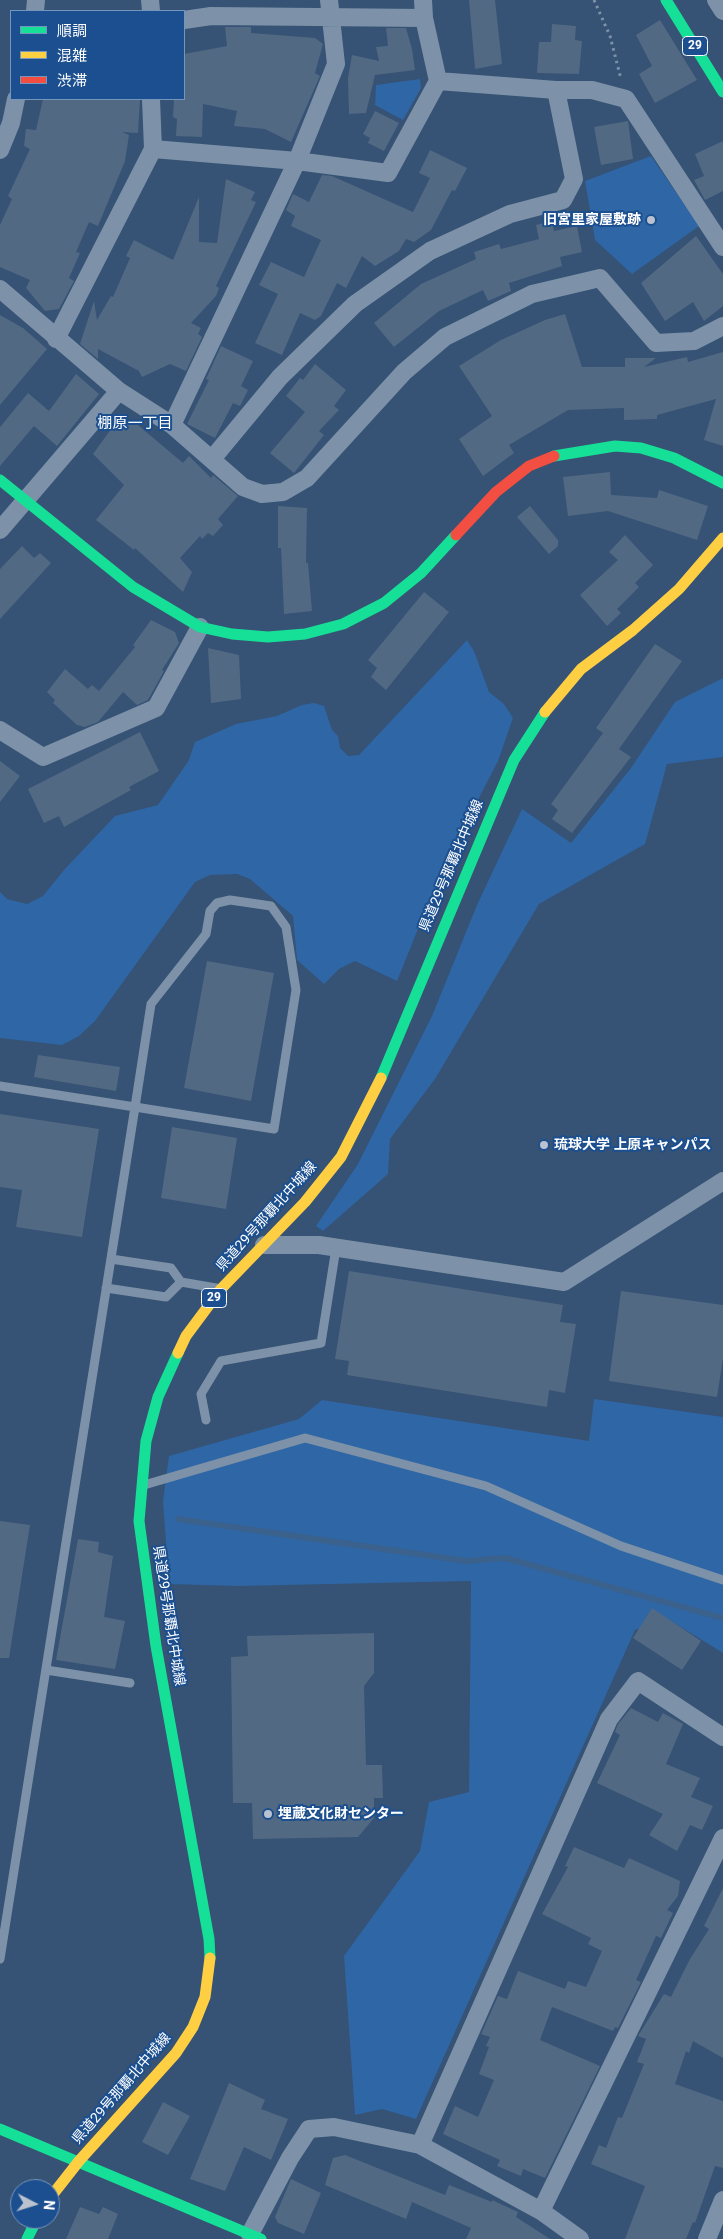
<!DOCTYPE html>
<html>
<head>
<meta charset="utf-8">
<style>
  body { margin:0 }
  #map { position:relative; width:723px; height:2239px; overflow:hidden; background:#365274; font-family:Roboto,"Noto Sans JP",sans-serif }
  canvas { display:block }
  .legend { position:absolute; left:10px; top:10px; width:175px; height:90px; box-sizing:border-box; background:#1b4f8f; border:1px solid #7695bc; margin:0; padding:6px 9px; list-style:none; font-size:15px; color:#fff }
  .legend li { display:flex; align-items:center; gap:10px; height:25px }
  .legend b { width:25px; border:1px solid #7695bc }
  .north { position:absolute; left:10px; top:2179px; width:50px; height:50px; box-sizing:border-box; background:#1b4f8f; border:1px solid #7695bc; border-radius:50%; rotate:95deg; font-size:14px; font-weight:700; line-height:20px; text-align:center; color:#fff }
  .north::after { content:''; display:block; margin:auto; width:18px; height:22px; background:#b9c2ce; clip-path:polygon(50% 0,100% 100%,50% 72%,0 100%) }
</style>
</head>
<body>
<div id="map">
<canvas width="723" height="2239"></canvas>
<ul class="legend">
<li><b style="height:6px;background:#16e098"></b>順調</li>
<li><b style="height:6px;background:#ffcf43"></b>混雑</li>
<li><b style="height:6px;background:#f24e42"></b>渋滞</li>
</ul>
<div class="north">N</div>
</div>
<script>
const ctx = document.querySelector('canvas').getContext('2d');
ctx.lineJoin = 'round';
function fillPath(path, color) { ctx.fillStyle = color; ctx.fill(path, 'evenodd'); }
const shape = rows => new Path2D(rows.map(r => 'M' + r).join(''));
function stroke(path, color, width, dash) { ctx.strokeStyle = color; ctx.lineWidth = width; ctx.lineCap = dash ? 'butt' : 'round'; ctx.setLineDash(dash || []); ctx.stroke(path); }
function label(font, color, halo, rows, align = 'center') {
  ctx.font = font + ' Roboto,"Noto Sans JP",sans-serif'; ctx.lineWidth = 4; ctx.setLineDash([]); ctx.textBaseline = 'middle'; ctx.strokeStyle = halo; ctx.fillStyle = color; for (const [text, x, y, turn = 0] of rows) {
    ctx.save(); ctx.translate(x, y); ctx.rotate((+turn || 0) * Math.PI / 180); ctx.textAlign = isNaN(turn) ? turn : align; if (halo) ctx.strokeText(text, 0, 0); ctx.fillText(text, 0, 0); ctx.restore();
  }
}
const green = shape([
  [420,79,421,88,403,120,375,105,376,85],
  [651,156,699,226,632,274,595,240,585,181],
  [467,640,474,651,489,692,504,704,513,718,498,761,465,825,428,904,397,981,355,961,339,969,324,984,297,960,293,916,250,879,237,874,210,875,195,882,95,1021,79,1036,62,1045,0,1038,0,892,7,899,27,904,43,896,64,870,115,816,158,805,189,760,195,742,236,724,277,716,302,705,314,703,324,706,332,730,338,736,340,748,348,756,359,755],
  [723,678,723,757,667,764,645,844,539,904,435,1079,390,1139,388,1174,323,1231,316,1226,358,1164,432,1016,477,905,522,809,571,843,631,768,675,702],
  [594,1399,723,1417,723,1653,666,1618,635,1630,416,2119,382,2109,355,2115,344,1956,420,1851,429,1802,469,1792,471,1581,239,1586,169,1584,163,1501,169,1456,299,1419,322,1400,589,1441]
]);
const stream = shape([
  [178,1519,466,1561,505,1558,723,1618]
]);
const building = shape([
  [469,0,495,0,502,64,475,69],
  [660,20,697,80,655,103,639,74,652,66,636,35],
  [552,24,576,26,575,40,582,41,579,74,537,73,539,42,551,42],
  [225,27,251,27,251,33,315,38,323,44,315,73,320,76,291,142,265,129,234,126,237,111,203,104,202,137,176,136,177,119,173,117,174,99,184,99,184,54,227,46],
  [386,28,406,28,412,49,415,70,375,75,366,113,349,114,348,78,352,55,379,61,376,47,388,46],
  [43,99,140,99,138,133,122,132,129,135,125,161,98,226,89,222,76,252,80,253,69,278,74,281,59,309,45,311,26,288,30,280,0,267,0,225,12,199,8,196,30,149,24,146,26,129,36,130],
  [375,111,399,123,384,151,368,143,370,138,363,134],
  [628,121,633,159,601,165,594,127],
  [723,141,723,191,705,200,694,180,704,176,695,154],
  [430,150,467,168,455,191,452,190,431,230,414,242,406,239,399,251,375,266,362,256,346,288,337,283,321,316,315,320,300,313,282,355,255,343,278,294,259,285,271,262,304,277,321,240,291,226,295,216,286,210,293,194,309,202,322,175,332,176,413,212,430,178,419,173],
  [226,179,255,192,251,200,256,202,216,286,219,288,216,296,191,323,201,328,198,334,202,337,186,371,170,364,142,377,139,371,98,349,98,359,80,344,94,301,97,320,111,296,113,297,130,258,126,256,134,240,173,260,199,197,199,242,217,243],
  [552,221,554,231,577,226,582,252,560,257,562,266,509,283,511,291,488,301,483,290,439,311,394,347,374,323,421,284,476,259,474,252,499,244,501,249,539,239,536,225],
  [696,236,723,274,723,306,704,321,693,302,665,321,641,283],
  [565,314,582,367,625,367,625,358,656,358,644,367,687,357,688,362,723,352,723,446,704,440,716,399,657,415,657,419,624,420,624,408,568,410,509,445,514,453,483,476,459,439,492,416,459,366,501,340,545,320],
  [0,315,23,328,47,349,0,405],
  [221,346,253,361,241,386,248,390,240,406,233,403,215,438,187,424,209,380,206,379],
  [315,364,346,390,334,406,339,410,319,431,324,435,294,473,270,453,305,412,286,396,300,378,303,380],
  [76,374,99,394,57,446,34,426,0,466,0,427,28,393,49,411],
  [132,420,183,463,189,456,211,478,213,475,238,496,218,519,223,525,213,536,208,533,202,539,200,536,180,558,192,572,183,592,135,548,134,550,96,520,124,485,93,454,114,425],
  [610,472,611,495,657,498,659,490,708,506,697,540,608,511,568,516,563,477],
  [278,506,307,508,306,563,308,563,312,611,284,614,281,548,278,548],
  [530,506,558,540,558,546,549,554,517,517],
  [625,535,653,565,635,583,639,587,617,609,621,613,607,626,580,595,618,560,609,552],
  [22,546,34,558,40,553,51,563,0,619,0,569],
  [424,592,449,612,386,690,371,677,377,668,368,660],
  [151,620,175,632,179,643,162,670,164,671,148,700,137,705,123,692,98,722,85,727,77,725,53,703,55,700,47,692,65,669,88,689,92,685,99,691,135,647,133,645],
  [655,644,682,661,619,749,631,757,572,833,552,819,558,810,551,804,603,733,596,728],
  [208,648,239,655,241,699,211,703],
  [140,732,159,771,129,787,131,790,64,827,59,816,44,823,28,789],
  [0,761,20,776,0,802],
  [207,961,274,973,251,1101,184,1088],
  [38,1055,120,1067,116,1091,34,1077],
  [0,1114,99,1129,82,1237,16,1227,22,1190,0,1187],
  [172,1127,237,1138,226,1209,161,1198],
  [349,1271,563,1305,560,1322,576,1324,565,1393,549,1390,547,1407,347,1375,349,1361,335,1359],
  [621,1291,723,1305,723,1358,717,1397,609,1381],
  [0,1521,30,1525,9,1658,0,1658],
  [78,1539,99,1542,98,1552,113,1556,104,1617,125,1621,115,1669,56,1660],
  [652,1608,701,1641,682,1670,633,1638],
  [374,1633,374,1673,364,1686,366,1765,382,1765,383,1798,374,1798,374,1818,358,1837,253,1839,252,1803,233,1803,231,1657,248,1656,247,1636],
  [631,1708,658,1722,663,1713,683,1724,666,1764,700,1778,691,1797,713,1806,702,1830,690,1825,677,1851,649,1835,663,1814,597,1783,620,1735,615,1732,618,1724],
  [574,1847,624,1868,629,1858,680,1881,678,1896,667,1910,673,1913,661,1938,656,1936,636,1980,641,1982,618,2028,615,2027,613,2031,552,2007,540,2040,600,2066,545,2178,523,2169,521,2176,497,2166,500,2160,443,2134,455,2106,478,2117,494,2080,479,2074,489,2047,486,2046,490,2037,481,2034,498,1996,507,1999,518,1971,565,1989,568,1981,586,1987,602,1951,588,1944,591,1938,542,1914,568,1867,565,1866],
  [723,1888,723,2058,693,2041,689,2053,686,2051,675,2084,723,2101,723,2168,715,2166,695,2223,693,2222,686,2239,625,2239,645,2186,591,2164,599,2145,606,2148,618,2117,622,2118,644,2064,637,2062,646,2039,638,2036,664,1994,671,1997,690,1959,709,1929,704,1926],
  [229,2083,265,2100,261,2109,288,2119,271,2160,244,2147,225,2191,190,2179],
  [163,2102,190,2116,168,2155,142,2142],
  [345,2155,445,2195,449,2185,492,2202,492,2200,518,2212,516,2217,550,2239,466,2239,471,2228,412,2202,406,2219,325,2185,333,2158],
  [291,2179,321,2193,304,2234,278,2223,275,2217],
  [80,2207,99,2214,103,2207,118,2214,108,2239,66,2239]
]);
const path = shape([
  [594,0,610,36,621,79]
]);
const lane = shape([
  [0,1086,135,1107,274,1129,296,990,286,927,271,906,230,900,217,903,210,911,206,934,151,1004,135,1107,0,1959],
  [111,1259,171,1268,181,1282],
  [106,1288,166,1297,181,1282,216,1288],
  [206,1420,201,1394,221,1361,321,1343,336,1248],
  [144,1485,305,1438,486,1486,621,1546,723,1580],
  [46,1670,130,1683]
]);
const street = shape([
  [150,0,151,11],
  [716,0,723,11],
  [35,11,36,0],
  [184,20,211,16,424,18],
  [438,81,556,90,592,90,626,99,723,247],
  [153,149,297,161,388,173,438,81,424,18,423,0],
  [0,150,11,123,16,99],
  [0,289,119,391,172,425,243,487,262,494,283,492,307,478,404,372,445,337,532,294,600,278,656,343,694,341,723,326],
  [56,339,153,149,151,99],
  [172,425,297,161,336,64,329,0],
  [212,459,280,377,355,304,430,251,510,214,563,200,574,179,556,90],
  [0,530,119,391],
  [0,730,43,757,156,708,200,627],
  [264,1245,319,1245,564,1282,723,1181],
  [420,2145,609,1719,638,1681,723,1737],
  [541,2211,723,1838],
  [250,2234,290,2158,309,2129,334,2127,420,2145,541,2211,580,2239],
  [707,2239,723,2200]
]);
const fast = shape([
  [666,0,723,92],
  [554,456,615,446,641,448,674,458,723,483],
  [0,480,133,587,200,627,232,634,268,637,305,634,343,624,384,603,421,573,456,535],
  [381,1078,514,760,545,712],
  [178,1353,158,1397,146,1441,139,1521,156,1646,209,1939,210,1958],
  [0,2129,261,2239],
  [27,2239,37,2219]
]);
const slow = shape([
  [545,712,581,669,633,630,679,589,723,538],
  [178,1353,186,1336,221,1289,305,1202,341,1157,381,1078],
  [50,2198,79,2161,176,2053,193,2027,205,1997,210,1958]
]);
const jam = shape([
  [456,535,496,492,529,466,554,456]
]);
const markers = [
  [651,220,5,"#b9c2ce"],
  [544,1145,5,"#b9c2ce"],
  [268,1814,5,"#b9c2ce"]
];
const shields = [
  [695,46,25],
  [214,1298,25]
];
const shieldNames = [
  ["29",695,46],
  ["29",214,1298]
];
const poiNames = [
  ["旧宮里家屋敷跡",641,220,"right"],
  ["琉球大学 上原キャンパス",554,1145],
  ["埋蔵文化財センター",278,1814]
];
const streetNames = [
  ["県道29号那覇北中城線",452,866,-67],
  ["県道29号那覇北中城線",267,1217,-48],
  ["県道29号那覇北中城線",168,1616,81],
  ["県道29号那覇北中城線",122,2089,-49]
];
const neighbourhoodNames = [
  ["棚原一丁目",135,424]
];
fillPath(green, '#2f66a5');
stroke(stream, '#3b618d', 6);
fillPath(building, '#526984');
stroke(path, '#7d92a8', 3, [2.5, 4]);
stroke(lane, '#7d92a8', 9);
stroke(street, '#7d92a8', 18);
stroke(fast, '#16e098', 11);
stroke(slow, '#ffcf43', 11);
stroke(jam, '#f24e42', 11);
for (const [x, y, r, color] of markers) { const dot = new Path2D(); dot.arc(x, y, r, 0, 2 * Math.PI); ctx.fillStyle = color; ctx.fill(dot); stroke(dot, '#1b4f8f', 2); }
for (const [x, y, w] of shields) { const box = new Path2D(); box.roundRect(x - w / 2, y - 9.5, w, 19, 4); ctx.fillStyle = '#1b4f8f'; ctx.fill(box); stroke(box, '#fff', 1); }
label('bold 12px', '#fff', null, shieldNames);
label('bold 14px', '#fff', '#1b4f8f', poiNames, 'left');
label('14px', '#fff', '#1b4f8f', streetNames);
label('15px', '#fff', '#1b4f8f', neighbourhoodNames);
</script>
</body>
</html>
